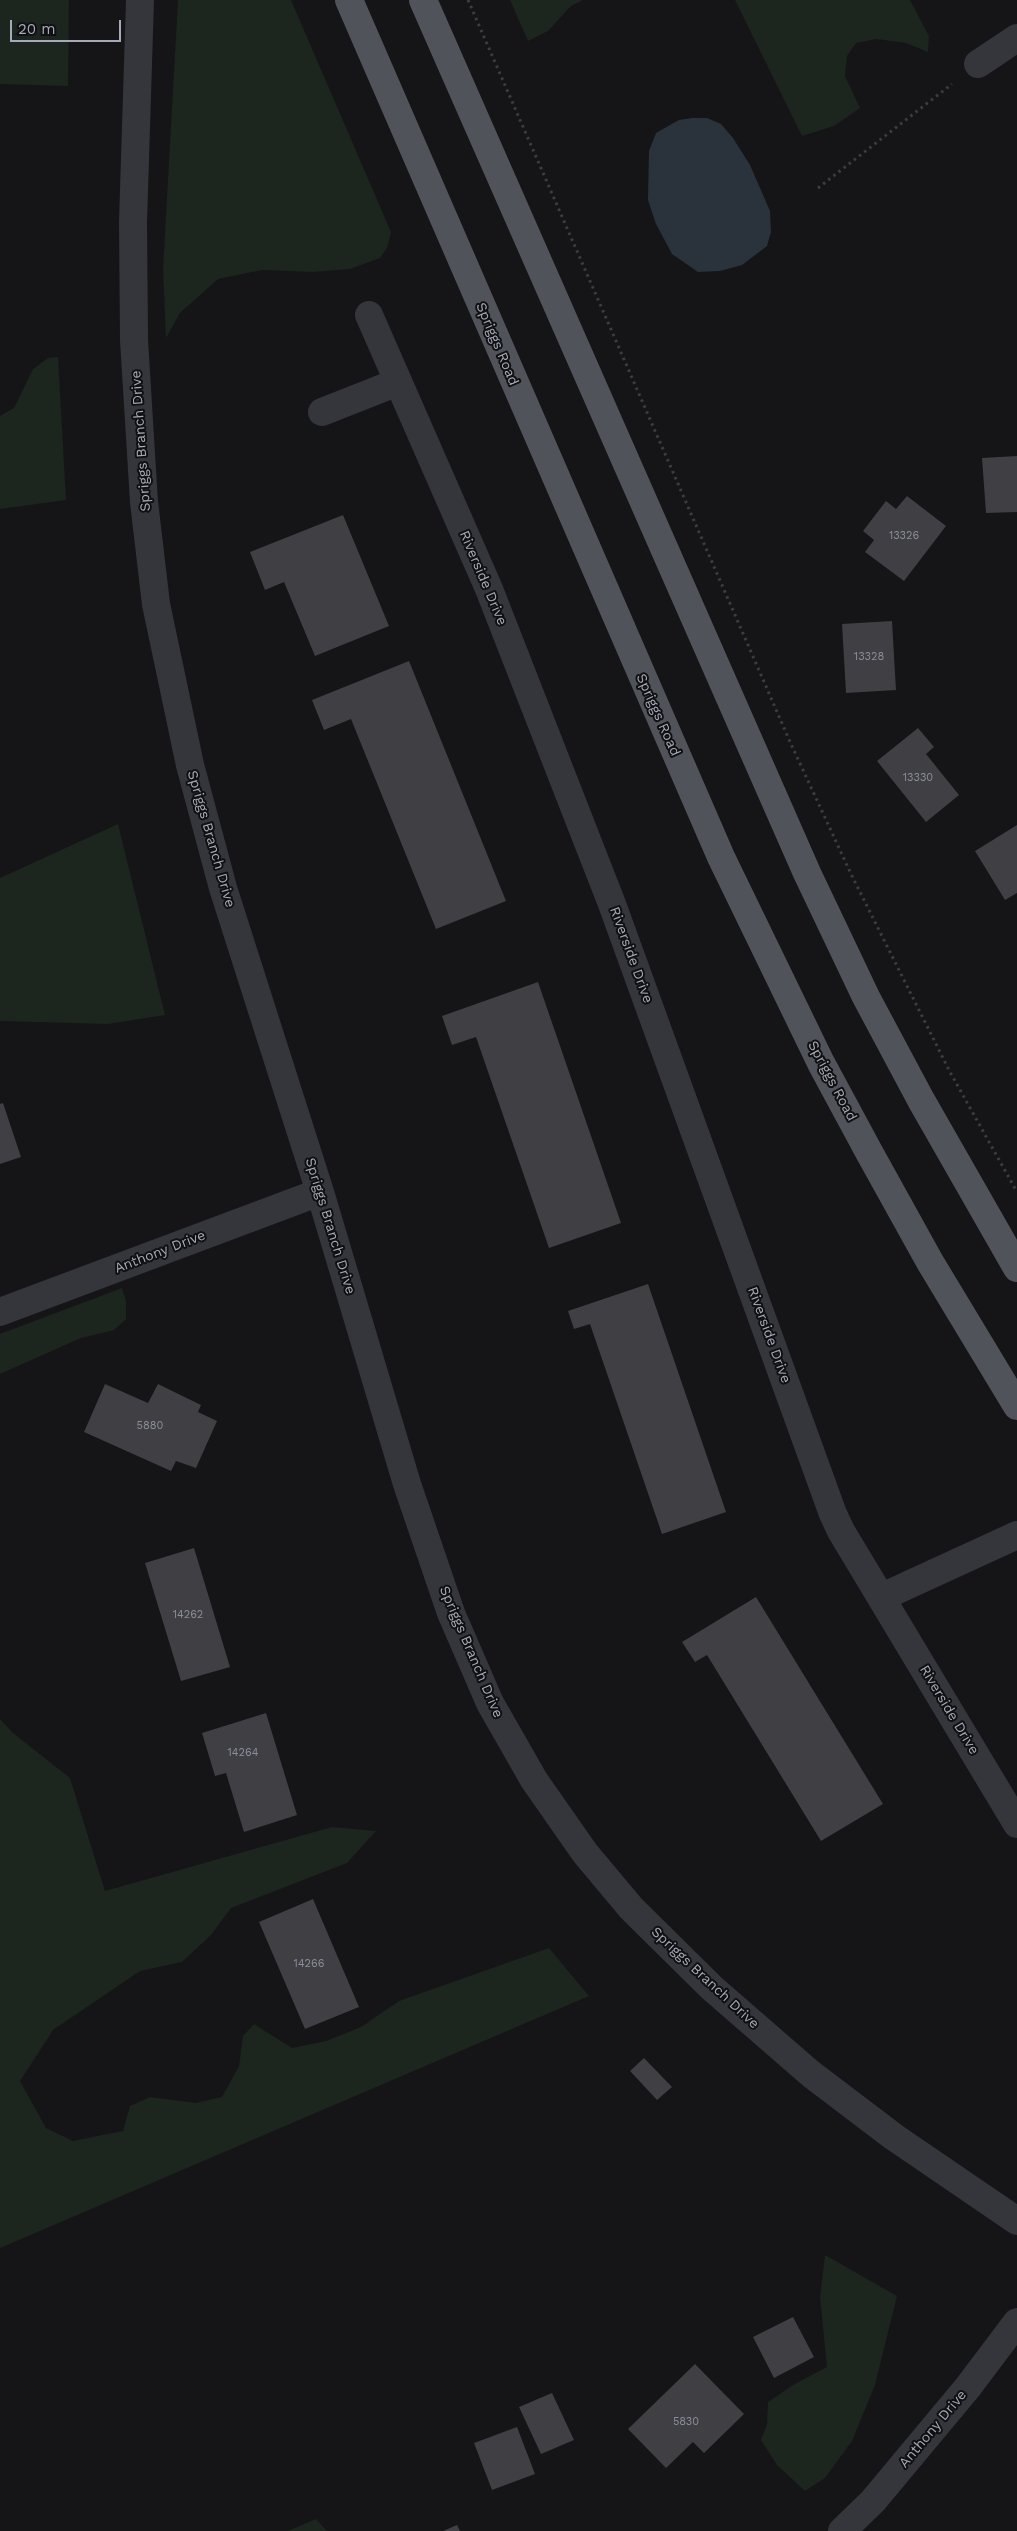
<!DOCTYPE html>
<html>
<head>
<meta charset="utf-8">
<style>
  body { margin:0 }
  #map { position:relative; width:1017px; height:2531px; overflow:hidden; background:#151517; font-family:"Work Sans",sans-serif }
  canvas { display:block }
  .scale { position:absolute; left:10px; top:20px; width:111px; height:22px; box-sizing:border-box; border:2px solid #a6aab8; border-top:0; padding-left:6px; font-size:15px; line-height:18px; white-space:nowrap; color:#a6aab8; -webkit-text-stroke:4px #101012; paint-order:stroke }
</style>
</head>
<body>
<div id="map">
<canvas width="1017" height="2531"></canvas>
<div class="scale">20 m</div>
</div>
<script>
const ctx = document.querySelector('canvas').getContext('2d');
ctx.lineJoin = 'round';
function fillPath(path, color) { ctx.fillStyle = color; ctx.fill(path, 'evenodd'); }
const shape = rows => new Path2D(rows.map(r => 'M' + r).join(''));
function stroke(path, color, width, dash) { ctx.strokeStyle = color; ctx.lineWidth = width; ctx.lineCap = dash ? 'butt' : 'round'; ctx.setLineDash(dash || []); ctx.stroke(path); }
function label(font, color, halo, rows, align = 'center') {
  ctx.font = font + ' "Work Sans",sans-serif'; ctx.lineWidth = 4; ctx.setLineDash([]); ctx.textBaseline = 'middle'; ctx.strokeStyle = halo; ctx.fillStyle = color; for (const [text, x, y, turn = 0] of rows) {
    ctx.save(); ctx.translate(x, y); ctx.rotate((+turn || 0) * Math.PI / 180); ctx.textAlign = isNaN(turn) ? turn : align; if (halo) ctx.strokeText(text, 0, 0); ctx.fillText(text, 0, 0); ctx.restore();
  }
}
const green = shape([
  [0,0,69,0,68,86,0,84],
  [178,0,291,0,391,232,387,248,380,258,350,269,313,272,262,270,218,279,180,313,166,338,163,269],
  [510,0,583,0,571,6,548,31,528,41],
  [735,0,910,0,929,36,928,52,906,43,876,39,856,43,847,56,845,76,860,108,834,126,802,136],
  [58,357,66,500,0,509,0,416,14,408,33,369,48,358],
  [118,824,165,1015,108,1024,0,1021,0,878],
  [122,1288,126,1301,126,1319,114,1330,81,1338,0,1374,0,1334],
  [0,1719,13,1733,70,1778,105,1891,332,1827,376,1831,347,1863,231,1908,211,1935,182,1962,140,1971,53,2030,20,2081,46,2128,73,2141,123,2131,130,2106,150,2097,195,2103,222,2097,239,2066,243,2036,254,2024,292,2048,326,2041,361,2027,399,2001,549,1948,589,1996,0,2248],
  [825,2255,897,2296,875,2385,852,2441,825,2478,805,2491,777,2465,761,2440,767,2424,768,2402,793,2385,827,2367,820,2298],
  [316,2519,327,2531,288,2531]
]);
const water = shape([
  [692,118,707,118,721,124,733,138,750,165,770,211,771,232,767,246,742,265,720,271,698,272,672,254,656,224,648,200,649,151,656,133,679,120]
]);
const building = shape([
  [1017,456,1017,512,986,513,982,458],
  [907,496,946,526,904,581,865,552,874,540,863,531,886,501,896,509],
  [343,515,389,626,315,656,284,582,265,590,250,552],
  [892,621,896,690,846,693,842,624],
  [409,661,506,901,436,929,351,719,324,730,312,700],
  [918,728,934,747,926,754,959,795,926,822,877,761],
  [1017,825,1017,893,1005,900,975,851],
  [538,982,621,1223,549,1248,476,1037,452,1045,442,1016],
  [3,1103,21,1157,0,1164,0,1104],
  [648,1284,726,1512,662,1534,590,1324,574,1329,568,1311],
  [105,1384,148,1403,158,1384,201,1405,198,1412,217,1421,196,1468,176,1461,171,1471,84,1432],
  [194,1548,230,1667,181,1681,145,1563],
  [756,1597,883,1804,821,1841,707,1655,695,1662,682,1642],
  [266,1713,297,1815,244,1832,226,1773,215,1776,202,1733],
  [313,1899,359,2007,305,2029,259,1922],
  [644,2058,672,2087,657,2100,630,2071],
  [793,2317,814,2357,774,2378,753,2337],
  [695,2364,744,2414,704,2453,693,2442,666,2468,628,2429],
  [552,2393,574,2440,541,2454,519,2407],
  [517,2427,535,2474,492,2490,474,2443],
  [457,2525,460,2531,443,2531]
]);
const path = shape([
  [468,0,791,744,851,874,950,1072,1017,1192],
  [818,188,952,84]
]);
const minor = shape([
  [140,0,133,222,134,340,144,502,156,604,190,765,223,888,320,1192,407,1484,451,1613,490,1703,534,1780,585,1853,631,1908,712,1988,811,2074,894,2137,1017,2221],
  [978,64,1017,38],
  [369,315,489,589,612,904,833,1514,841,1531,1017,1824],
  [322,412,398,382],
  [0,1312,320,1192],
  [882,1597,1017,1535],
  [842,2531,873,2501,968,2387,1017,2322]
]);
const major = shape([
  [349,0,721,857,821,1063,869,1152,930,1262,1017,1406],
  [423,0,807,873,866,997,921,1100,1017,1268]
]);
const numberNames = [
  ["13326",904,536],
  ["13328",869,657],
  ["13330",918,778],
  ["5880",150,1426],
  ["14262",188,1615],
  ["14264",243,1753],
  ["14266",309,1964],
  ["5830",686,2422]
];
const streetNames = [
  ["Spriggs Road",497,344,67],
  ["Spriggs Branch Drive",141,441,-94],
  ["Riverside Drive",483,578,67],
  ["Spriggs Road",658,715,66],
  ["Spriggs Branch Drive",211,839,74],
  ["Riverside Drive",631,955,70],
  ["Spriggs Road",832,1081,62],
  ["Spriggs Branch Drive",330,1226,73],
  ["Anthony Drive",160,1252,-21],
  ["Riverside Drive",769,1335,70],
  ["Spriggs Branch Drive",471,1652,67],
  ["Riverside Drive",949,1710,59],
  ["Spriggs Branch Drive",705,1978,43],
  ["Anthony Drive",933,2429,-50]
];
fillPath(green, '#1c251e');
fillPath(water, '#2a333b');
fillPath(building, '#3f3f44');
stroke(path, '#3b3d43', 3, [2.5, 4]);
stroke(minor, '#35363c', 28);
stroke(major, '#51535b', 28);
label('11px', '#8c8f9b', null, numberNames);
label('14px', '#a6aab8', '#101012', streetNames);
</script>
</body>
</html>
